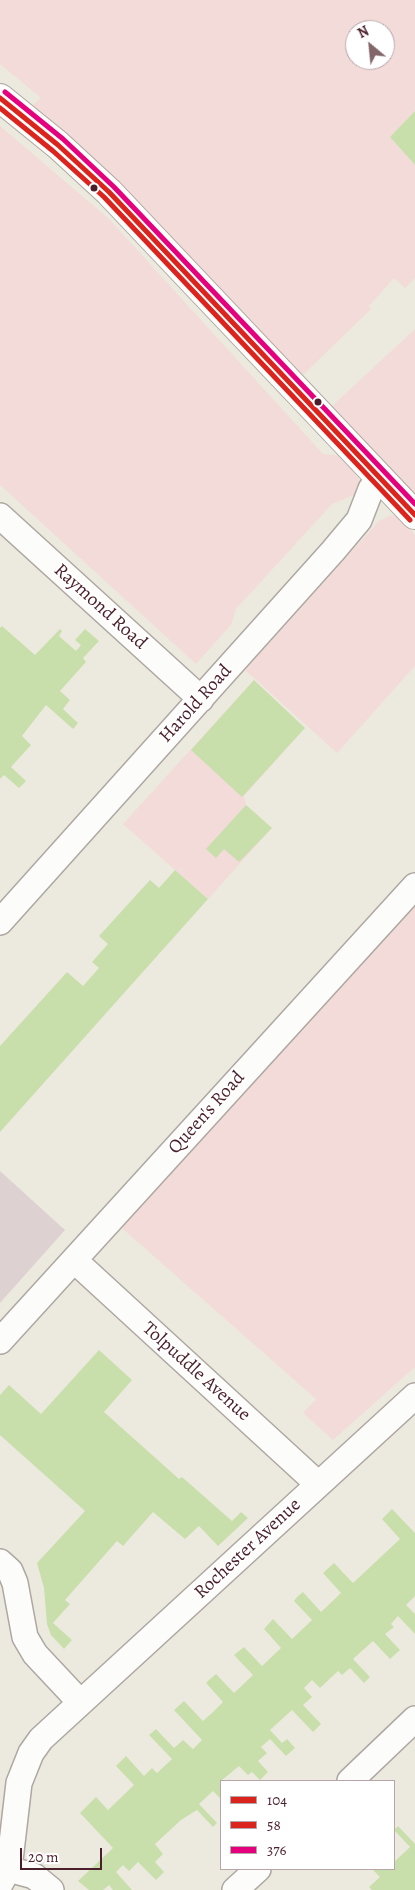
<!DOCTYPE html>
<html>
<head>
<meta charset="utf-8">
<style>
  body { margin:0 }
  #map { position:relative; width:415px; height:1890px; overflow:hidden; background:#eceade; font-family:Alegreya,serif }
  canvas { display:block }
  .legend { position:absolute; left:220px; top:1780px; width:175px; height:90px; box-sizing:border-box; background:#fff; border:1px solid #b7a5aa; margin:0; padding:6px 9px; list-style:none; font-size:15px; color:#4a1f2b }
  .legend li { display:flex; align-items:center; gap:10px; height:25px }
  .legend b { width:25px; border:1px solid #b7a5aa }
  .north { position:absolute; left:345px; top:20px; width:50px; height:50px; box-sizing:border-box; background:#fff; border:1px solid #b7a5aa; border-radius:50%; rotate:332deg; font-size:14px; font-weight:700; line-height:20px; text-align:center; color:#4a1f2b }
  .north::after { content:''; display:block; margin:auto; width:18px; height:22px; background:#83666a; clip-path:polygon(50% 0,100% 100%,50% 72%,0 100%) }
  .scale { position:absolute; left:20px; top:1848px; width:82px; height:22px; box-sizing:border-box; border:2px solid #4a1f2b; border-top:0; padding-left:6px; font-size:15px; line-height:18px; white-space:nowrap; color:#4a1f2b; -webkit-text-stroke:4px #fff; paint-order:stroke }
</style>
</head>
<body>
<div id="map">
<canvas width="415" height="1890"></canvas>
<ul class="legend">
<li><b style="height:6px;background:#dc241f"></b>104</li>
<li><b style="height:6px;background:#dc241f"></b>58</li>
<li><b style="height:6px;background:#e5007d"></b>376</li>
</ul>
<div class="north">N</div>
<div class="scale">20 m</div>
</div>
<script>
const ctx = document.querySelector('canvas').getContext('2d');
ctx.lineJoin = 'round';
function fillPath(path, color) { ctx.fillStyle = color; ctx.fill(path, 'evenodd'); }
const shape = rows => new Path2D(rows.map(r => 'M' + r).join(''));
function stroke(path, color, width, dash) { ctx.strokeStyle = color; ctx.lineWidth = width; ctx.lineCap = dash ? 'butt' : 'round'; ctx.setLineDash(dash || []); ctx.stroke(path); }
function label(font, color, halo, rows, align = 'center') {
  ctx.font = font + ' Alegreya,serif'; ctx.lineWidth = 4; ctx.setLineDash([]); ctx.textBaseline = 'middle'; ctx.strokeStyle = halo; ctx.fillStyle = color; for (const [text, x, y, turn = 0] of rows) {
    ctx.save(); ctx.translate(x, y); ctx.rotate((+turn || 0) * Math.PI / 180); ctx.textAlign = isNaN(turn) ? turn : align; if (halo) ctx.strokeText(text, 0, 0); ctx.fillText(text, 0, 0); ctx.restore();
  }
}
const built = shape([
  [0,0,415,0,415,111,390,137,415,165,415,278,405,288,394,278,369,306,371,309,303,375,83,150,32,106,41,98,0,64],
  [355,30,385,30,385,60,355,60],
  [0,126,109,219,323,454,343,456,360,481,361,485,359,493,332,504,236,609,231,625,196,664,0,485],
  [415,329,415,496,332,406],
  [392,515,400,517,415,535,415,666,337,753,245,670,379,521],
  [254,680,305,728,244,796,246,805,272,828,208,899,123,824],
  [415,886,415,1367,333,1440,303,1413,316,1399,115,1222]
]);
const industrial = shape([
  [0,1171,65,1230,0,1303]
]);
const green = shape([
  [415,111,415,165,390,137],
  [2,626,35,655,60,629,62,631,59,636,76,651,81,645,75,640,85,629,99,641,83,658,86,662,60,691,70,700,63,709,78,723,73,729,46,705,22,736,31,745,11,767,26,781,19,788,4,775,0,779,0,628],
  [254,680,305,728,242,797,191,750],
  [246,805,272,828,239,862,224,849,216,858,206,849],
  [175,870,208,899,0,1132,0,1046,67,972,83,986,99,968,92,962,108,944,99,936,150,880,159,888],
  [99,1350,132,1380,104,1412,179,1479,182,1477,232,1521,241,1512,248,1518,218,1546,199,1526,185,1539,153,1512,123,1546,117,1541,65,1600,70,1604,53,1623,72,1640,64,1649,51,1635,47,1624,44,1588,37,1563,85,1511,0,1435,0,1395,9,1385,41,1414],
  [392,1509,415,1533,415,1596,406,1605,415,1614,415,1634,398,1616,391,1624,394,1627,385,1634,400,1650,390,1659,373,1641,353,1659,370,1677,364,1683,350,1668,342,1675,338,1671,320,1688,312,1680,304,1688,312,1697,303,1705,321,1724,313,1732,292,1710,270,1730,282,1743,287,1739,295,1748,286,1756,270,1739,261,1747,267,1753,258,1761,268,1772,260,1780,252,1772,248,1775,239,1766,221,1781,220,1798,213,1791,199,1804,217,1823,213,1827,197,1810,181,1820,155,1844,163,1854,155,1862,164,1872,156,1880,138,1862,129,1871,123,1865,116,1872,132,1890,113,1890,109,1885,103,1890,89,1890,78,1881,113,1848,80,1813,96,1797,108,1810,134,1785,116,1766,126,1756,144,1776,152,1768,157,1773,172,1759,149,1735,156,1729,174,1748,183,1740,193,1749,202,1740,174,1710,184,1701,203,1721,212,1713,223,1702,206,1683,209,1680,216,1674,234,1693,253,1675,234,1655,244,1647,262,1666,281,1648,264,1629,273,1619,292,1639,312,1620,294,1601,297,1597,303,1592,321,1612,341,1593,323,1573,334,1563,353,1583,400,1539,382,1519],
  [398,1826,415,1844,415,1890,372,1890,369,1887,380,1877,372,1869,394,1869,394,1862,410,1847,394,1830]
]);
const minor = shape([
  [0,516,201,699],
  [0,922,333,551,359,520,371,489,380,477],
  [74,1260,318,1484],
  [0,1341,415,886],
  [0,1562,10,1571,15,1583,25,1637,35,1654,80,1702],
  [350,1781,415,1719],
  [8,1869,34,1876,51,1890],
  [0,1884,8,1869,10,1860,19,1783,31,1753,41,1739,415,1396],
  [235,1890,258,1869]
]);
const secondary = shape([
  [0,98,58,145,109,192,415,515]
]);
const bus1 = shape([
  [0,98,58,145,109,192,415,515]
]);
const bus2 = shape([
  [0,108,53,151,104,197,410,520]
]);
const bus3 = shape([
  [5,92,63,139,114,187,415,504]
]);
const markers = [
  [94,188,4.5,"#4a1f2b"],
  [318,402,4.5,"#4a1f2b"]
];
const streetNames = [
  ["Raymond Road",100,607,42],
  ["Harold Road",196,704,-48],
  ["Queen's Road",207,1113,-48],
  ["Tolpuddle Avenue",196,1372,42],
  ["Rochester Avenue",248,1549,-43]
];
fillPath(built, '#f2dbd8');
fillPath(industrial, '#ded1d1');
fillPath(green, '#c9dfab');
stroke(minor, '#aea7a2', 28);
stroke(secondary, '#aea7a2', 30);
stroke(minor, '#fcfcfa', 25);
stroke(secondary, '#fcfcfa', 28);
stroke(bus1, '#dc241f', 5);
stroke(bus2, '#dc241f', 5);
stroke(bus3, '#e5007d', 5);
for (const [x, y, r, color] of markers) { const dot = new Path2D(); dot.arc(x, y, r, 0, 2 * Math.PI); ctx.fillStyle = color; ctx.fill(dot); stroke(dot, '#fff', 2); }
label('19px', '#4a1f2b', '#fff', streetNames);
</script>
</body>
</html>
